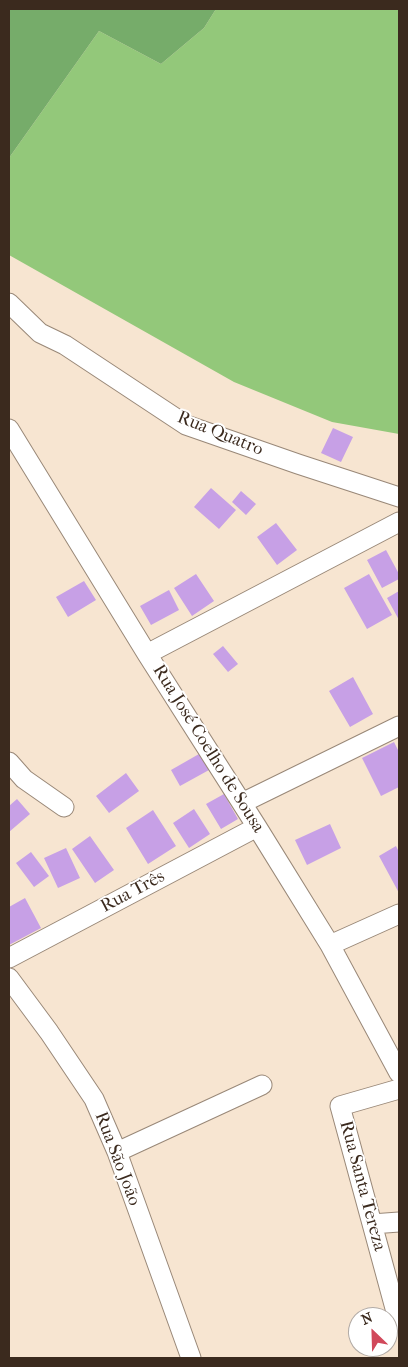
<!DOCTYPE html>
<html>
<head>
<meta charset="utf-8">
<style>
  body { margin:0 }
  #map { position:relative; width:408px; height:1367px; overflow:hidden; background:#f7e5d1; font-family:"IM FELL French Canon",serif }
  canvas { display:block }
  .frame { position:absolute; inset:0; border:10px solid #3b2a1e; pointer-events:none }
  .north { position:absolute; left:348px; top:1307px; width:50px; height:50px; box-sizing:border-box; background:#fff; border:1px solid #b1aaa5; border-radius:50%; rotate:336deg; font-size:14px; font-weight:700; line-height:20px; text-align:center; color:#3b2a1e }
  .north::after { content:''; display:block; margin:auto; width:18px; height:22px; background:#d1495b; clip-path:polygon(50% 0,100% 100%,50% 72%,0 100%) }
</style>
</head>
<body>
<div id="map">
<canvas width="408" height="1367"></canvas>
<div class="frame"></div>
<div class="north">N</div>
</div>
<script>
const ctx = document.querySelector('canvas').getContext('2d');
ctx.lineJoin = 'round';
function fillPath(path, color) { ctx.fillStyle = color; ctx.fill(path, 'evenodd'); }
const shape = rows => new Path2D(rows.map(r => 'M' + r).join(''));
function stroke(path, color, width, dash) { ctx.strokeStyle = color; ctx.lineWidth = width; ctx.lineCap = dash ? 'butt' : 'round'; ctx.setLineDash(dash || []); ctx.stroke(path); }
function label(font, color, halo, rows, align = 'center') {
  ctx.font = font + ' "IM FELL French Canon",serif'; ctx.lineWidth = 4; ctx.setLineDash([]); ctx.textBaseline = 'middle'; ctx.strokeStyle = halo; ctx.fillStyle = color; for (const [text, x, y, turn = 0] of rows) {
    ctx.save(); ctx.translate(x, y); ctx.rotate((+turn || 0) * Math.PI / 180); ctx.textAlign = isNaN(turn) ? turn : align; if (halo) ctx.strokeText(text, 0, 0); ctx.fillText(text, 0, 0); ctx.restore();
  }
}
const green = shape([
  [216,9,399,9,399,434,332,422,234,382,9,255,9,158,99,31,161,64,204,28]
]);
const forest = shape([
  [9,9,216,9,204,28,161,64,99,31,9,158]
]);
const building = shape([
  [333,428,353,437,341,462,321,453],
  [211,488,236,510,219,529,194,507],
  [241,491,256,504,246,515,232,502],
  [276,523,297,550,277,565,257,537],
  [386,550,399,574,399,579,382,588,367,560],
  [196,574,214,601,192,616,174,588],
  [369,574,392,615,367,629,344,588],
  [84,581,96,600,68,617,56,597],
  [169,590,179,610,151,625,140,606],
  [399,591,399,620,387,598],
  [223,646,238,664,228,672,213,654],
  [353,677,373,714,350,727,329,691],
  [394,742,399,752,399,787,381,796,362,758],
  [199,754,209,770,180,786,171,770],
  [126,773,139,791,109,813,96,796],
  [224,794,238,819,221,829,206,804],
  [17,799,30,814,9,832,9,806],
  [194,809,210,834,189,848,173,823],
  [153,810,176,846,148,864,126,828],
  [330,824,341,848,307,865,295,840],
  [90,836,114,870,95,883,72,849],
  [396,846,399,852,399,893,379,856],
  [66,848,80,878,58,888,44,858],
  [31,852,49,876,34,887,16,863],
  [25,898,41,928,9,945,9,907]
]);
const minor = shape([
  [9,303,40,333,65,345,186,425,298,464,399,497],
  [9,429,147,654,257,827,330,945,399,1073],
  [147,654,399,522],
  [9,762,24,779,64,807],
  [242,803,399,726],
  [330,945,399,914],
  [9,958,257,827],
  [9,978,49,1032,94,1099,117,1152,191,1358],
  [399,1089,340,1106,399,1323],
  [117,1152,262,1085],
  [372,1224,399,1222]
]);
const streetNames = [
  ["Rua Quatro",220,434,22],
  ["Rua José Coelho de Sousa",208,749,58],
  ["Rua Três",133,892,-28],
  ["Rua São João",117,1159,69],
  ["Rua Santa Tereza",362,1186,75]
];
fillPath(green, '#93c87a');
fillPath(forest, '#76ac6a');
fillPath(building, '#c7a0e6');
stroke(minor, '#998878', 21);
stroke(minor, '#fff', 19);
label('18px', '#3b2a1e', '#fff', streetNames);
</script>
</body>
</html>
